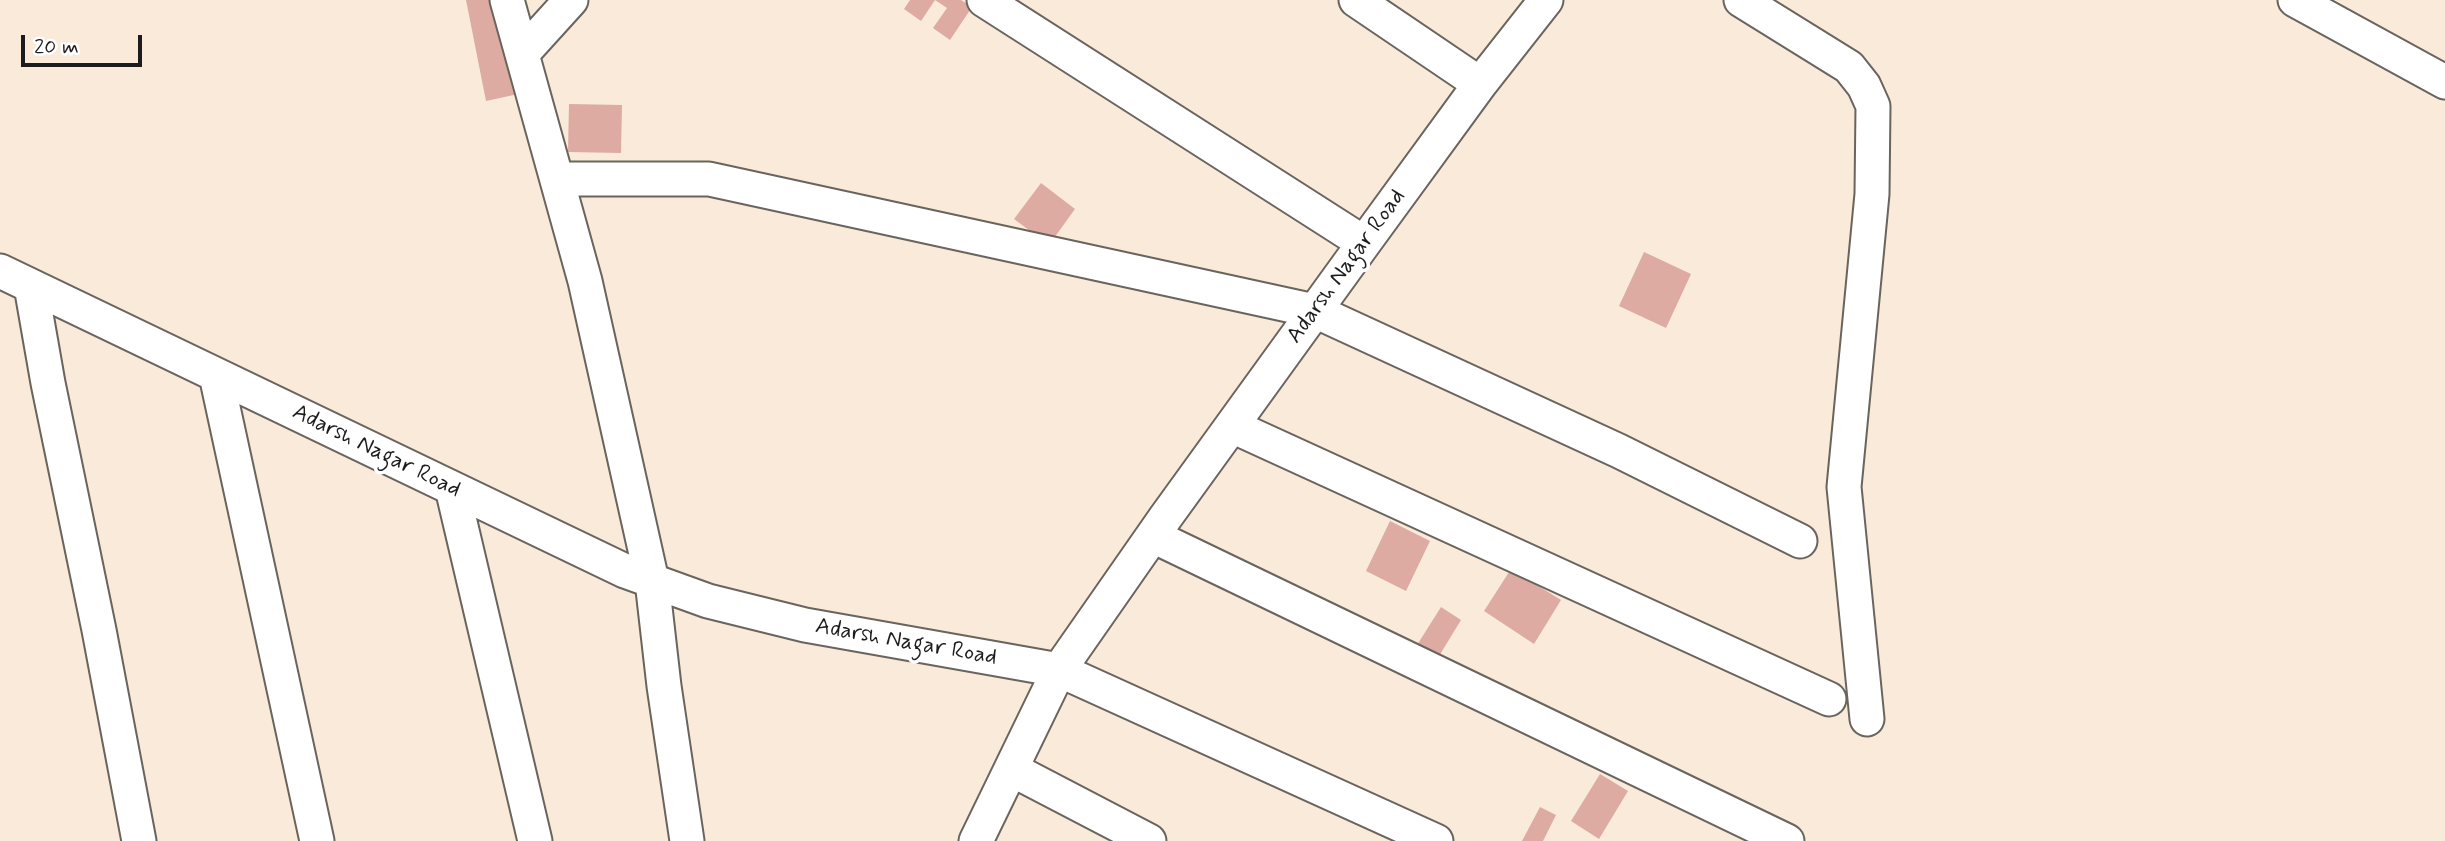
<!DOCTYPE html>
<html>
<head>
<meta charset="utf-8">
<style>
  body { margin:0 }
  #map { position:relative; width:2445px; height:841px; overflow:hidden; background:#f9ead9; font-family:Mynerve,sans-serif }
  canvas { display:block }
  .scale { position:absolute; left:21px; top:35px; width:121px; height:32px; box-sizing:border-box; border:4px solid #1c1c1c; border-top:0; padding-left:9px; font-size:21px; line-height:24px; white-space:nowrap; color:#1c1c1c; -webkit-text-stroke:5px #fff; paint-order:stroke }
</style>
</head>
<body>
<div id="map">
<canvas width="2445" height="841"></canvas>
<div class="scale">20 m</div>
</div>
<script>
const ctx = document.querySelector('canvas').getContext('2d');
ctx.lineJoin = 'round';
function fillPath(path, color) { ctx.fillStyle = color; ctx.fill(path, 'evenodd'); }
const shape = rows => new Path2D(rows.map(r => 'M' + r).join(''));
function stroke(path, color, width, dash) { ctx.strokeStyle = color; ctx.lineWidth = width; ctx.lineCap = dash ? 'butt' : 'round'; ctx.setLineDash(dash || []); ctx.stroke(path); }
function label(font, color, halo, rows, align = 'center') {
  ctx.font = font + ' Mynerve,sans-serif'; ctx.lineWidth = 7; ctx.setLineDash([]); ctx.textBaseline = 'middle'; ctx.strokeStyle = halo; ctx.fillStyle = color; for (const [text, x, y, turn = 0] of rows) {
    ctx.save(); ctx.translate(x, y); ctx.rotate((+turn || 0) * Math.PI / 180); ctx.textAlign = isNaN(turn) ? turn : align; if (halo) ctx.strokeText(text, 0, 0); ctx.fillText(text, 0, 0); ctx.restore();
  }
}
const building = shape([
  [466,0,505,0,523,93,486,101],
  [910,0,961,0,972,7,950,40,933,28,947,8,935,0,921,21,904,9],
  [569,104,622,105,621,153,568,152],
  [1041,183,1075,209,1049,245,1014,219],
  [1644,252,1691,274,1666,328,1619,306],
  [1390,521,1430,541,1406,591,1366,571],
  [1511,569,1561,600,1534,644,1484,611],
  [1441,607,1461,620,1433,666,1412,653],
  [1600,774,1628,791,1599,839,1571,821],
  [1540,807,1556,815,1543,841,1522,841]
]);
const street = shape([
  [507,0,585,281,652,581,664,686,687,841],
  [984,0,1364,243],
  [1356,0,1480,84],
  [1741,0,1849,67,1864,86,1873,106,1872,194,1844,487,1867,719],
  [2295,0,2445,82],
  [522,54,571,0],
  [557,179,709,179,1315,311,1619,451,1800,541],
  [0,271,625,571,708,601,805,625,1059,670,1436,841],
  [31,286,48,383,99,630,139,841],
  [216,375,317,841],
  [1232,426,1829,699],
  [452,488,535,841],
  [1153,536,1787,841],
  [1011,769,1149,841],
  [976,841,1059,670,1165,518,1364,243,1480,84,1546,0]
]);
const streetNames = [
  ["Adarsh Nagar Road",1347,267,-54],
  ["Adarsh Nagar Road",376,452,26],
  ["Adarsh Nagar Road",906,643,10]
];
fillPath(building, '#deaba3');
stroke(street, '#69645e', 37);
stroke(street, '#fff', 33);
label('23px', '#1c1c1c', '#fff', streetNames);
</script>
</body>
</html>
